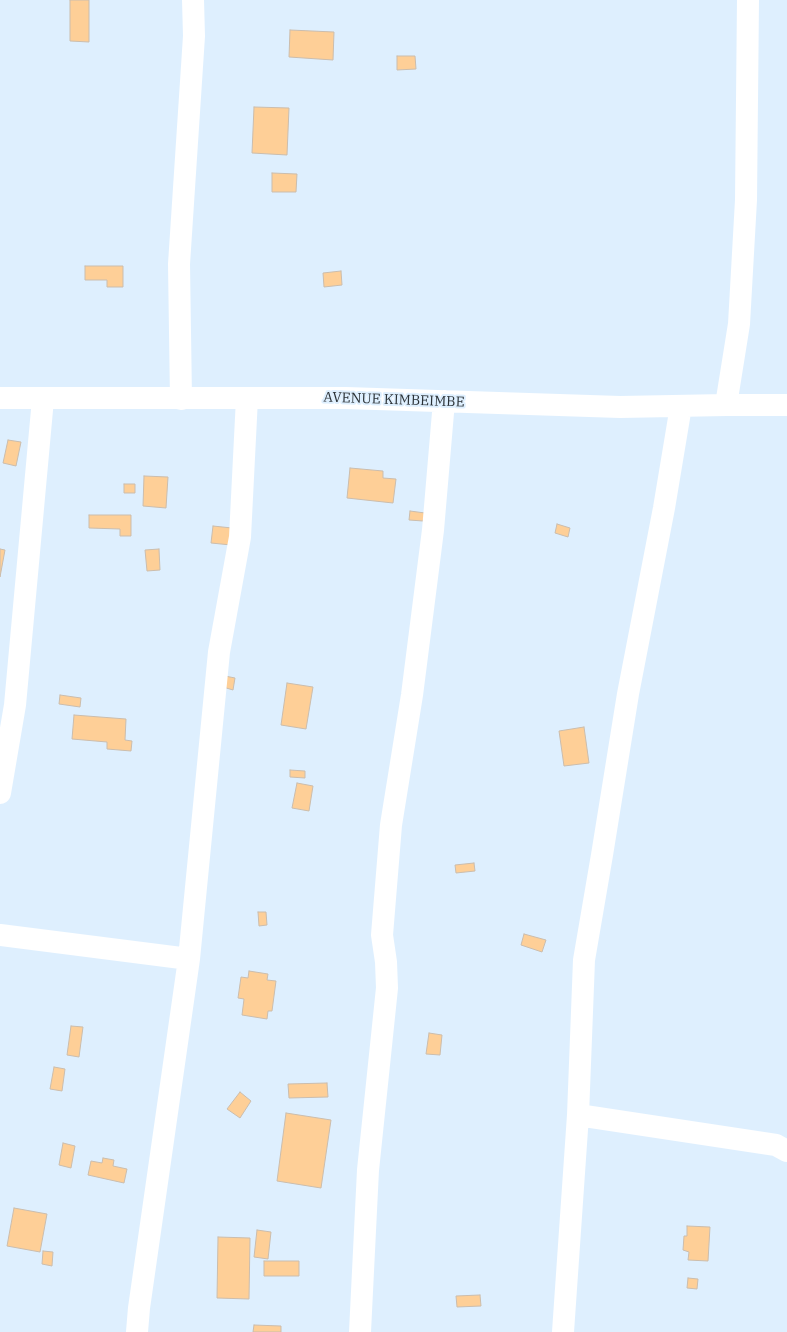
<!DOCTYPE html>
<html>
<head>
<meta charset="utf-8">
<style>
  body { margin:0 }
  canvas { display:block; background:#deeffe }
</style>
</head>
<body>
<canvas width="787" height="1332"></canvas>
<script>
const ctx = document.querySelector('canvas').getContext('2d');
ctx.lineJoin = 'round';
function fillPath(path, color) { ctx.fillStyle = color; ctx.fill(path, 'evenodd'); }
const shape = rows => new Path2D(rows.map(r => 'M' + r).join(''));
function stroke(path, color, width, dash) { ctx.strokeStyle = color; ctx.lineWidth = width; ctx.lineCap = dash ? 'butt' : 'round'; ctx.setLineDash(dash || []); ctx.stroke(path); }
function label(font, color, halo, rows, align = 'center') {
  ctx.font = font + ' "IBM Plex Serif",serif'; ctx.lineWidth = 4; ctx.setLineDash([]); ctx.textBaseline = 'middle'; ctx.strokeStyle = halo; ctx.fillStyle = color; for (const [text, x, y, turn = 0] of rows) {
    ctx.save(); ctx.translate(x, y); ctx.rotate((+turn || 0) * Math.PI / 180); ctx.textAlign = isNaN(turn) ? turn : align; if (halo) ctx.strokeText(text, 0, 0); ctx.fillText(text, 0, 0); ctx.restore();
  }
}
const building = shape([
  [70,0,89,0,89,42,70,41,70,0],
  [290,30,334,32,333,60,289,57,290,30],
  [397,56,415,56,416,69,397,70,397,56],
  [254,107,289,108,287,155,252,153,254,107],
  [272,173,297,174,296,192,272,192,272,173],
  [85,266,123,266,123,287,107,287,107,280,85,280,85,266],
  [341,271,342,285,324,287,323,273,341,271],
  [8,440,21,442,16,466,3,463,8,440],
  [350,468,383,471,383,478,396,479,393,503,347,498,350,468],
  [144,476,168,477,166,508,143,506,144,476],
  [124,484,135,484,135,493,124,493,124,484],
  [410,511,425,513,423,521,409,520,410,511],
  [89,515,131,515,131,536,120,536,120,529,89,528,89,515],
  [557,524,570,528,568,537,555,533,557,524],
  [213,526,232,528,231,545,211,543,213,526],
  [0,549,5,550,0,577,0,549],
  [159,549,160,570,147,571,145,550,159,549],
  [225,676,235,678,233,690,223,687,225,676],
  [287,683,313,687,306,729,281,725,287,683],
  [60,695,81,698,80,707,59,704,60,695],
  [74,715,126,719,125,740,132,741,131,751,107,749,107,742,72,739,74,715],
  [584,727,589,763,564,766,559,731,584,727],
  [290,770,305,771,305,778,290,777,290,770],
  [297,783,313,786,309,811,292,808,297,783],
  [474,863,475,871,456,873,455,865,474,863],
  [258,912,266,912,267,925,259,926,258,912],
  [524,934,546,940,542,952,521,945,524,934],
  [249,971,268,974,267,980,276,981,272,1011,268,1011,267,1019,242,1015,244,999,238,998,241,977,248,978,249,971],
  [71,1026,83,1027,79,1057,67,1055,71,1026],
  [429,1033,442,1035,440,1055,426,1054,429,1033],
  [54,1067,65,1069,62,1091,50,1089,54,1067],
  [327,1083,328,1097,289,1098,288,1084,327,1083],
  [240,1092,251,1101,240,1118,227,1109,240,1092],
  [286,1113,331,1120,321,1188,277,1181,286,1113],
  [63,1143,75,1146,71,1168,59,1165,63,1143],
  [103,1158,114,1160,113,1166,127,1169,124,1183,88,1175,91,1161,102,1163,103,1158],
  [14,1208,47,1214,40,1252,7,1246,14,1208],
  [687,1226,710,1227,708,1261,688,1260,689,1252,683,1250,684,1236,687,1236,687,1226],
  [257,1230,271,1232,268,1259,254,1257,257,1230],
  [218,1237,250,1238,249,1299,217,1298,218,1237],
  [43,1251,53,1252,52,1266,42,1264,43,1251],
  [264,1261,299,1261,299,1276,264,1276,264,1261],
  [688,1278,698,1279,697,1289,687,1288,688,1278],
  [480,1295,481,1306,457,1307,456,1296,480,1295],
  [254,1325,281,1326,281,1332,253,1332,254,1325]
]);
const minor = shape([
  [0,398,346,398,620,407,726,405,787,405],
  [181,399,179,264,194,36,193,0],
  [726,405,739,324,746,200,748,0],
  [0,793,15,705,43,399],
  [0,935,189,959],
  [578,1115,776,1145,787,1151],
  [137,1332,139,1308,189,959,219,652,240,537,247,398],
  [360,1332,368,1170,387,988,386,962,382,935,391,825,412,695,433,530,444,401],
  [563,1332,578,1115,584,960,602,855,628,694,664,508,681,406]
]);
const streetNames = [
  ["AVENUE KIMBEIMBE",394,400,2]
];
fillPath(building, '#fecf97');
stroke(building, '#cbbdad', 1);
stroke(minor, '#fff', 22);
label('14px', '#2a3136', '#deeffe', streetNames);
</script>
</body>
</html>
